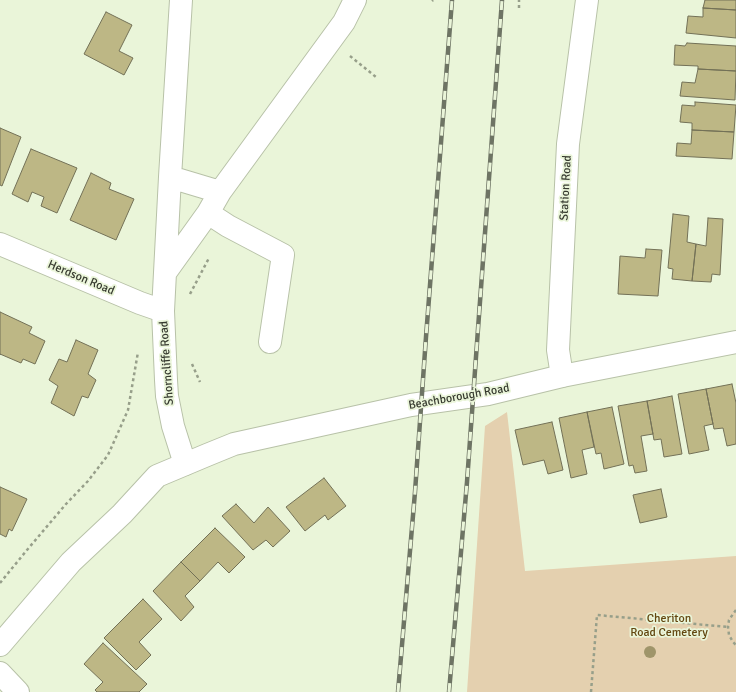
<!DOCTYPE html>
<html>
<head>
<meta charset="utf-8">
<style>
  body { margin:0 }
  canvas { display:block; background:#eaf5d9 }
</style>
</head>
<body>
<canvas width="736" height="692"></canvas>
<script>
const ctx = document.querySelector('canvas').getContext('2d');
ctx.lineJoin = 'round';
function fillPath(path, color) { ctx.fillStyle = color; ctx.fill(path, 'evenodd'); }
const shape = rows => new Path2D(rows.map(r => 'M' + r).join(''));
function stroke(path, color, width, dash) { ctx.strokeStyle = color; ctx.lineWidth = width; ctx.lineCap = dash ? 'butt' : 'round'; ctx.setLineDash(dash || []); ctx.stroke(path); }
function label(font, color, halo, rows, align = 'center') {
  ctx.font = font + ' Signika,sans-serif'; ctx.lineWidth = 3.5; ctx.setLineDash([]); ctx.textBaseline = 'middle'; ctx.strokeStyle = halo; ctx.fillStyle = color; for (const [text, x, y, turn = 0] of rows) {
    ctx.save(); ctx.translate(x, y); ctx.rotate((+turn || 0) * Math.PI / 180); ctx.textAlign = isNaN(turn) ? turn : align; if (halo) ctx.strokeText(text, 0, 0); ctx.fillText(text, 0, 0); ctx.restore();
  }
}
const green = shape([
  [507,412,525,571,736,556,736,692,467,692,485,426]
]);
const building = shape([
  [705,0,736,0,736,10,703,8,705,0],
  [703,8,736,10,736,38,686,33,688,16,703,17,703,8],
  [106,12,132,25,119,51,133,58,124,75,84,54,106,12],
  [687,43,736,46,736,71,698,69,698,66,674,65,675,45,685,46,687,43],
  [698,69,736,71,735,100,680,96,682,82,695,83,698,69],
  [695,102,736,105,734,132,692,130,692,123,680,122,682,105,695,106,695,102],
  [0,128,21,137,2,186,0,185,0,128],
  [692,130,734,132,732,159,676,156,677,143,691,144,692,130],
  [31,149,77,168,57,213,41,206,44,197,32,192,28,202,12,194,31,149],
  [91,173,111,183,109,189,134,199,116,240,70,220,91,173],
  [673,214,689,216,687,242,696,244,692,281,672,279,673,269,668,268,673,214],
  [708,218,723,219,720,275,712,274,711,282,692,281,696,244,706,246,708,218],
  [646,249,662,250,658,296,618,294,620,256,645,258,646,249],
  [0,312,32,327,29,333,45,341,35,364,23,359,21,363,0,354,0,355,0,312],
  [76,340,98,350,88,374,96,380,88,398,82,396,74,416,51,403,58,386,49,380,59,359,67,362,76,340],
  [732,384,736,403,736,444,727,446,723,428,714,429,706,389,732,384],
  [706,389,713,424,704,426,709,450,689,454,678,394,706,389],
  [672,396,682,454,664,457,661,439,654,440,647,401,672,396],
  [647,401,653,434,641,436,647,471,635,473,633,465,629,466,618,406,647,401],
  [612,407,624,464,604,469,601,453,596,454,587,412,612,407],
  [587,412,594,447,582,450,587,474,571,478,559,418,587,412],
  [552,422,563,470,548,474,544,460,523,465,515,430,552,422],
  [324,478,346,506,328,520,325,515,305,531,286,507,324,478],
  [0,487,27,499,12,531,9,529,6,537,0,534,0,487],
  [661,489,667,517,640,523,633,495,661,489],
  [236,504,254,523,268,507,290,531,273,547,266,540,253,550,222,516,236,504],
  [215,528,245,557,229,573,218,562,200,581,181,562,215,528],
  [181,562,200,581,185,596,194,607,181,621,153,591,181,562],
  [143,599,162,619,139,642,151,655,136,670,104,638,143,599],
  [103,643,147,684,139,692,97,692,95,690,103,682,84,664,103,643]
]);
const path = shape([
  [432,1,433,0],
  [519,8,519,0],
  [350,56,376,77],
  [190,294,209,258],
  [192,364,200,382],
  [0,583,27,550,66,504,88,481,108,455,128,410,138,352],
  [736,610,733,614,729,620,728,627,729,635,733,642,736,645],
  [591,692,597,615,728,627]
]);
const minor = shape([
  [181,0,170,177,163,311,166,380,167,396,173,426,185,464],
  [170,177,220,192],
  [208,213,228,226,283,255,270,342],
  [0,244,140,303,163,311],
  [165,273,208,213,220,192,344,22,355,0],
  [562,376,558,350,568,144,587,0],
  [0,673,18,692]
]);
const major = shape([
  [0,645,71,562,122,514,157,476,207,455,234,444,411,405,488,394,562,376,736,342]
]);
const rail = shape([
  [398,692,415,492,426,337,452,0],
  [449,692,467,482,478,329,502,0]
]);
const trees = [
  [650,652]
];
const streetNames = [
  ["Station Road",566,188,-87],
  ["Herdson Road",81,278,23],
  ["Shorncliffe Road",167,363,-94],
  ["Beachborough Road",459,397,-10]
];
const parkNames = [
  ["Cheriton",669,619],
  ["Road Cemetery",669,633]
];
fillPath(green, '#e4d0af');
fillPath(building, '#bdb785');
stroke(building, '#737157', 1);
stroke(minor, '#b8c2a8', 24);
stroke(major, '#b8c2a8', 24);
stroke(path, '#979f8a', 2.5, [3, 3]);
stroke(minor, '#fff', 22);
stroke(major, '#fff', 22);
stroke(rail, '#6e7464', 4.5);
stroke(rail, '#eaf5d9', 3, [9]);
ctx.fillStyle = '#9f956a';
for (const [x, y] of trees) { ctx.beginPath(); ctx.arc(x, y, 6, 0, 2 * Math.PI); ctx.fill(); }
label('12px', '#363a2f', '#eaf5d9', streetNames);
label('12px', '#62460f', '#eaf5d9', parkNames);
</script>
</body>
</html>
